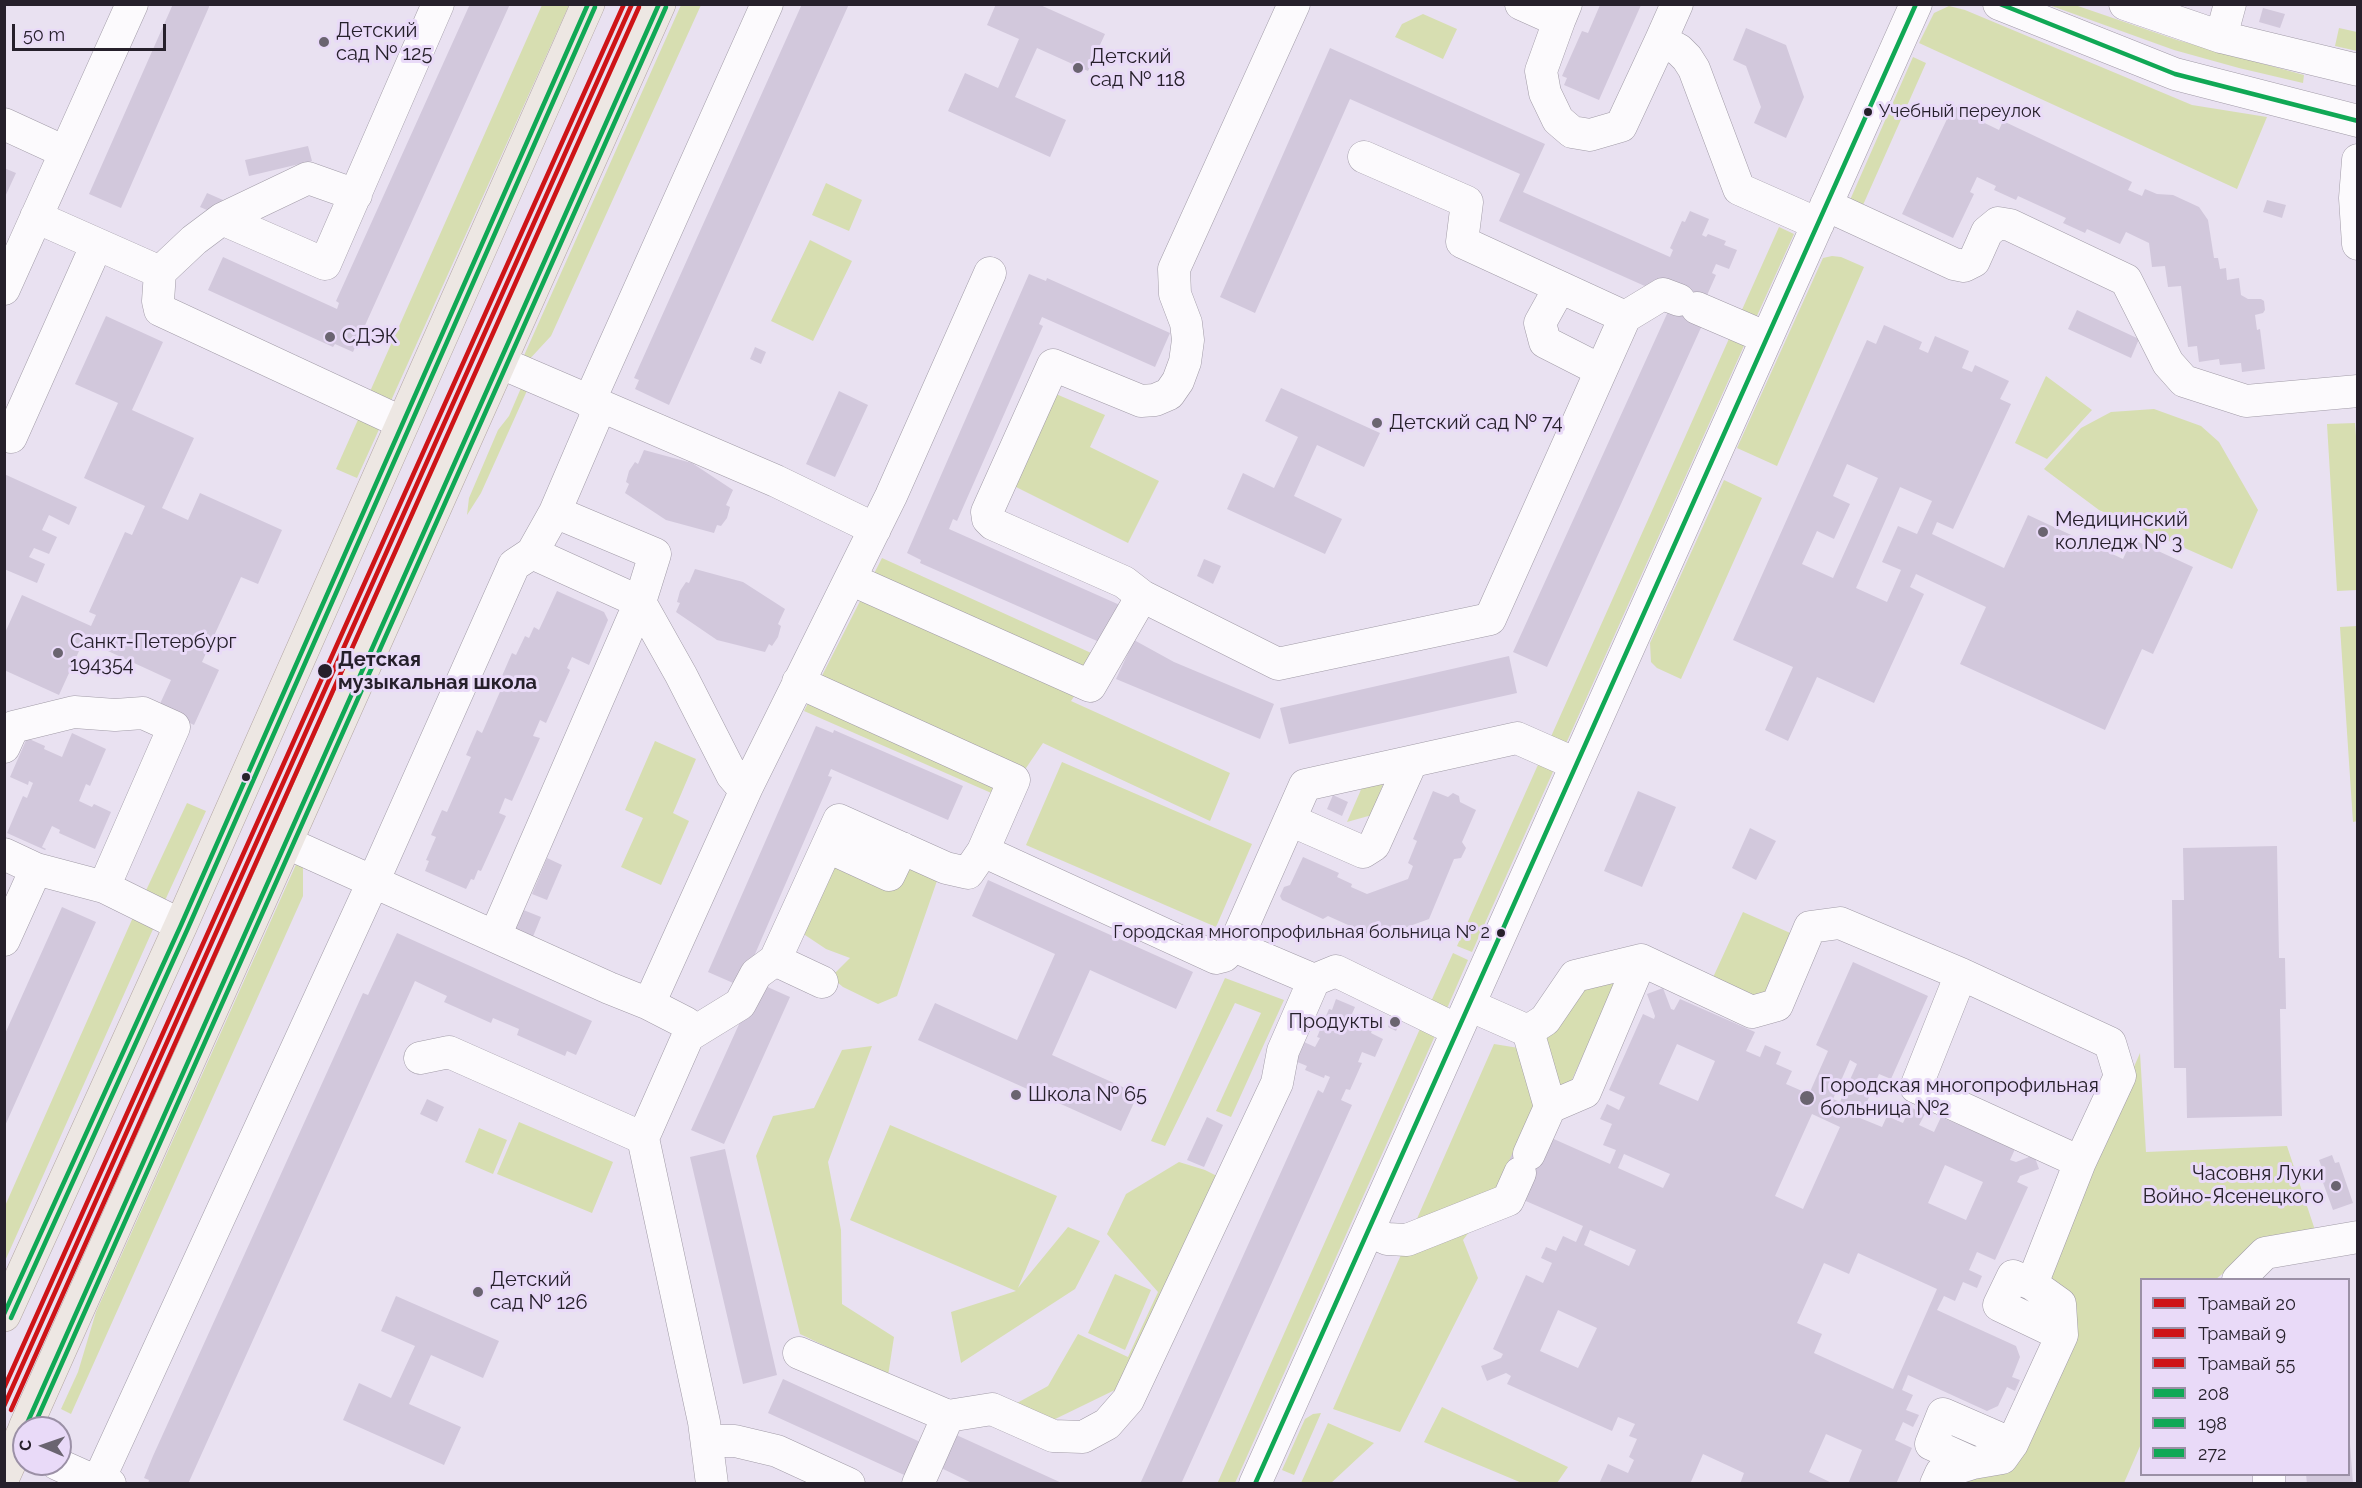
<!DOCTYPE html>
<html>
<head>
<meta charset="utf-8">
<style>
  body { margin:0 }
  #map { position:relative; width:2362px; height:1488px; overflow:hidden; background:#e9e1f1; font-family:Raleway,sans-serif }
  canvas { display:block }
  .frame { position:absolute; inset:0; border:6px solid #26202b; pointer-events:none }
  .legend { position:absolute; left:2140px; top:1278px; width:210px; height:198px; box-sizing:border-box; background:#e9daf8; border:2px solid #9b90a6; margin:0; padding:8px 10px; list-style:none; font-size:18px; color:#26202b }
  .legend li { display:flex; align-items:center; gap:12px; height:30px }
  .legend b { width:30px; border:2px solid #9b90a6 }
  .north { position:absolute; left:12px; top:1416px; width:60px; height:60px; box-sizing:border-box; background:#e9daf8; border:2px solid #9b90a6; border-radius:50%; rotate:272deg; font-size:16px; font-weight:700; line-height:24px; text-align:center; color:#26202b }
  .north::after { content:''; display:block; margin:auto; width:21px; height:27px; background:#6a6470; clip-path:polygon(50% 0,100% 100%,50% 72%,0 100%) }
  .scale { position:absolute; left:12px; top:24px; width:154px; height:27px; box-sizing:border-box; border:3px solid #26202b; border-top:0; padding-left:8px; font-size:18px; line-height:21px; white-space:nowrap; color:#26202b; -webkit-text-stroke:4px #e9daf8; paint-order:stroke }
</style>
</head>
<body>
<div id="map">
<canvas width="2362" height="1488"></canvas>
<div class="frame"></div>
<ul class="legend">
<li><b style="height:8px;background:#ce1417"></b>Трамвай 20</li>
<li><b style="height:8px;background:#ce1417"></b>Трамвай 9</li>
<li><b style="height:8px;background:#ce1417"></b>Трамвай 55</li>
<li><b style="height:8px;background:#10a855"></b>208</li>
<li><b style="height:8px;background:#10a855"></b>198</li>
<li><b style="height:8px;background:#10a855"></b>272</li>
</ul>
<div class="north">С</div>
<div class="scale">50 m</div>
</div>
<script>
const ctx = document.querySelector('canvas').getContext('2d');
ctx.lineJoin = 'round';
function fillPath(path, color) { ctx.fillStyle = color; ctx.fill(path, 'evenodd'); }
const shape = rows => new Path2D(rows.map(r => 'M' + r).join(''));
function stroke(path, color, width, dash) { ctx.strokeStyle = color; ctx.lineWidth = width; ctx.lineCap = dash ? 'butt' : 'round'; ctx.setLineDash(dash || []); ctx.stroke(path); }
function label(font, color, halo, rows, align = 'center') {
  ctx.font = font + ' Raleway,sans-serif'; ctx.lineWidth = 6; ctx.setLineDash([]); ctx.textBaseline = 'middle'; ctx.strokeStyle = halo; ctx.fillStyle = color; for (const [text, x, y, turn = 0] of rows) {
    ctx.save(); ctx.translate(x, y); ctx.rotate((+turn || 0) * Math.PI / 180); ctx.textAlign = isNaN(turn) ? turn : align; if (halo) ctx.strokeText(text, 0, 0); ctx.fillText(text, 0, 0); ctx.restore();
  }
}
const green = shape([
  [542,5,569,5,390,403,368,396],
  [681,5,701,5,551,336,526,363,522,360],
  [2049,5,2075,5,2177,40,2304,75,2303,83,2239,68,2174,50],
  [1949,6,1965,10,2192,105,2267,117,2237,189,1919,43,1934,13],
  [1423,14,1457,29,1443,59,1395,37,1402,24],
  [2339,28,2357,32,2357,51,2335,46],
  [1913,57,1926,63,1859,214,1850,200],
  [826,183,862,200,849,231,812,215],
  [1779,227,1794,234,1756,318,1741,312],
  [810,240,852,261,813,341,771,321],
  [1832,256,1841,257,1864,267,1777,466,1737,448,1823,258],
  [1732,332,1747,339,1564,748,1549,741],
  [2046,376,2092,410,2047,459,2015,443],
  [524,381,530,384,481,493,467,515,469,498,498,430,509,416],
  [1049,391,1105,415,1090,447,1159,481,1128,543,1010,484],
  [2154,409,2201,426,2219,442,2258,510,2232,569,2099,510,2044,469,2081,428,2111,412],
  [361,413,381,425,357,478,336,469],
  [2355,423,2358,463,2357,590,2337,591,2327,424],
  [1724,480,1762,498,1681,679,1657,668,1651,662,1650,643],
  [882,558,1100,657,1071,701,1230,773,1210,821,1043,743,1005,799,804,711],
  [2357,626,2358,821,2353,822,2340,627],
  [655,741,696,759,673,813,689,821,661,885,621,867,643,818,625,810],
  [1541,758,1556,765,1472,952,1457,946],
  [1062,762,1252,844,1216,927,1026,845],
  [1387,773,1372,815,1347,822,1366,778],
  [187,803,206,811,162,907,142,899],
  [852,832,939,875,897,996,878,1004,843,987,831,977,850,958,826,949,802,933],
  [298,860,303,860,303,896,71,1414,61,1409,78,1372,96,1312],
  [1743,912,1797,936,1772,992,1751,1001,1710,984],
  [134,915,154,927,5,1261,5,1206],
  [1453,953,1468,960,1445,1013,1429,1006],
  [1225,978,1284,1000,1231,1117,1216,1111,1261,1013,1235,1003,1165,1146,1151,1141],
  [1617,981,1569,1086,1515,1148,1495,1198,1463,1240,1478,1278,1400,1432,1333,1409,1494,1044,1537,1051,1570,993],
  [1423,1022,1438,1029,1235,1483,1217,1484],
  [872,1046,828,1162,841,1230,842,1304,894,1337,888,1376,800,1334,756,1156,773,1116,814,1108,842,1050],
  [2140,1053,2146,1152,2287,1146,2317,1236,2256,1247,2216,1279,2142,1280,2141,1444,2124,1483,1954,1484,2061,1359,2044,1273],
  [519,1122,613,1162,592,1213,497,1174],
  [890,1125,1057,1196,1018,1288,1068,1227,1100,1241,1075,1289,961,1363,951,1312,1016,1291,850,1220],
  [479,1128,507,1140,493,1174,465,1162],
  [1179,1162,1205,1170,1223,1179,1121,1387,1047,1423,1017,1403,1048,1386,1078,1334,1128,1357,1158,1292,1107,1234,1126,1194],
  [1115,1274,1151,1290,1125,1350,1088,1333],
  [1442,1407,1568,1467,1557,1483,1522,1483,1424,1442],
  [1321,1413,1294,1475,1282,1470,1305,1419,1313,1414],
  [1328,1423,1374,1443,1331,1483,1301,1483]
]);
const building = shape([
  [173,4,209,4,209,7,121,208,89,194],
  [470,4,510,4,353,352,335,344,333,347,208,290,223,257,337,309,339,303,336,301],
  [802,4,849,4,669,405,635,389,639,380,634,378],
  [996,4,1038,4,1105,34,1088,71,1037,48,1015,97,1066,120,1050,157,948,111,965,73,998,88,1019,39,987,25],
  [1600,5,1641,5,1599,100,1564,85,1567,78,1562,76,1582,31,1588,33],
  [2263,8,2285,14,2280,28,2259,22],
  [1746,28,1786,45,1804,97,1786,138,1754,123,1761,107,1746,66,1733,60],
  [1330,48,1545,144,1523,192,1670,257,1673,250,1670,248,1682,221,1685,222,1690,211,1709,219,1702,235,1706,237,1708,234,1726,241,1724,245,1737,250,1729,269,1716,264,1712,273,1716,275,1704,302,1704,321,1547,667,1513,652,1671,305,1656,291,1499,221,1520,174,1350,99,1255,313,1220,297],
  [1957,107,1964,113,1999,130,2003,121,2132,182,2128,190,2142,196,2145,189,2157,194,2173,195,2199,207,2208,220,2214,258,2218,258,2220,269,2226,268,2227,280,2239,278,2241,295,2248,299,2261,299,2264,301,2265,310,2263,313,2255,315,2257,330,2260,329,2265,369,2242,372,2241,363,2220,365,2219,359,2199,362,2197,346,2188,347,2181,286,2168,287,2165,266,2152,267,2149,243,2126,232,2120,244,2087,229,2085,233,2063,223,2066,218,2018,196,2016,200,1994,190,1996,186,1977,177,1970,192,1974,194,1953,238,1902,214,1947,119,1948,110],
  [308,146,312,161,249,176,245,160],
  [4,168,16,173,4,199],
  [207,193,223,200,216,214,200,207],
  [2267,200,2286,205,2282,218,2263,212],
  [1029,274,1046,281,1047,278,1170,333,1155,367,1042,317,1039,324,1043,326,957,521,953,519,949,529,1131,610,1134,640,1174,662,1274,704,1260,739,1116,679,1130,649,1116,643,1113,648,920,563,921,560,907,553],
  [2077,310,2139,339,2131,358,2068,329],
  [106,316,163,342,132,410,194,438,162,508,188,520,200,493,282,530,258,584,241,577,202,662,219,670,194,725,158,708,171,680,84,640,59,695,4,670,4,635,22,595,91,626,96,615,89,612,125,532,132,535,145,506,84,478,118,403,75,384],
  [1884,325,1922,342,1919,349,1928,353,1935,336,1969,351,1962,368,1972,372,1975,365,2009,381,2000,399,2011,404,1953,529,1937,522,1932,534,2004,568,2028,515,2123,559,2132,539,2193,567,2153,654,2142,649,2105,730,1960,664,1986,607,1916,574,1910,587,1924,594,1874,703,1817,677,1788,741,1765,730,1793,667,1733,640,1867,340,1876,344],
  [1847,464,1878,478,1833,578,1802,564,1817,531,1834,539,1850,504,1833,496],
  [1900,487,1932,501,1917,534,1898,526,1882,562,1901,570,1887,602,1856,588],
  [755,347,766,352,761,364,750,359],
  [1281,388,1380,433,1364,467,1317,445,1294,496,1342,519,1325,554,1227,509,1243,473,1274,488,1298,437,1265,421],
  [839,391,868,405,835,477,806,464],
  [644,450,692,463,733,490,726,505,730,507,727,518,721,526,717,525,714,533,666,520,625,493,629,484,626,482,629,471,635,462,638,464],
  [4,474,77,507,69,525,49,515,42,530,57,537,49,554,34,548,29,557,45,564,37,583,4,569],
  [1204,559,1221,566,1213,584,1197,576],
  [695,569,743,582,785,609,778,624,781,626,778,637,772,646,769,644,765,652,717,640,676,612,680,603,677,602,680,591,686,582,689,583],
  [557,591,604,612,608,620,589,665,572,657,567,668,570,670,546,723,540,720,533,736,540,738,512,801,505,798,499,813,506,816,481,871,478,870,474,880,471,879,466,889,425,871,429,861,426,860,436,837,431,835,442,810,447,812,471,757,466,755,477,730,482,733,506,678,502,676,512,653,516,655,525,636,529,638,534,627,539,630],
  [1509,656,1517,693,1289,744,1280,708],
  [816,726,833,733,834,730,963,786,948,820,831,769,828,776,832,777,745,977,790,997,724,1144,691,1130,755,989,740,986,708,972],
  [72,733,106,749,90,786,86,784,79,801,92,807,94,804,111,812,95,849,59,833,60,830,52,826,42,847,46,849,45,850,7,833,23,796,27,798,33,783,29,781,28,785,10,777,27,738,45,746,44,749,62,757],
  [1433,791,1448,797,1453,793,1459,796,1460,802,1476,810,1462,842,1466,848,1461,858,1454,859,1429,919,1377,938,1328,916,1323,919,1282,900,1280,896,1284,887,1290,885,1303,857,1339,873,1337,877,1352,884,1351,887,1367,894,1408,879,1413,866,1408,863,1417,841,1413,839],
  [1638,791,1676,807,1642,887,1604,871],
  [1333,795,1348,802,1342,816,1327,809],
  [1750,828,1776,841,1756,880,1732,868],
  [2277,846,2279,958,2285,958,2286,1009,2280,1009,2282,1116,2187,1118,2186,1068,2174,1068,2172,900,2184,900,2183,848],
  [547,858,562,865,547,900,532,894],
  [988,880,1193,972,1176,1009,1090,970,1052,1055,1138,1094,1121,1131,918,1040,935,1003,1017,1040,1055,954,972,916],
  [62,907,96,922,4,1128,4,1036],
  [521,909,541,917,532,939,512,931],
  [397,933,592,1021,576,1055,567,1051,565,1056,517,1035,519,1029,493,1018,491,1023,444,1002,447,996,415,981,188,1484,148,1484,149,1480,144,1478,153,1456,363,993,368,995],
  [1853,962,1928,996,1891,1079,1879,1074,1860,1118,1882,1127,1887,1116,1903,1123,1910,1107,1925,1114,1919,1125,1934,1132,1941,1117,2015,1149,2010,1160,2016,1162,2034,1155,2039,1169,2020,1176,2017,1182,2028,1187,1995,1260,1977,1252,1969,1270,1982,1276,1977,1288,1963,1282,1955,1301,1944,1296,1937,1310,2016,1346,2020,1357,2012,1377,2020,1380,2015,1391,2007,1387,1998,1406,1987,1411,1908,1375,1902,1390,1913,1395,1906,1410,1919,1415,1913,1427,1903,1422,1895,1440,1912,1448,1896,1484,1848,1484,1862,1450,1826,1434,1809,1472,1834,1484,1740,1484,1744,1473,1703,1454,1690,1484,1599,1484,1608,1464,1628,1473,1634,1460,1629,1457,1637,1439,1629,1436,1635,1424,1618,1417,1612,1431,1507,1384,1511,1376,1506,1373,1487,1381,1481,1366,1501,1358,1503,1354,1493,1349,1526,1275,1543,1283,1552,1263,1541,1258,1546,1247,1556,1251,1563,1236,1576,1242,1583,1226,1519,1198,1506,1167,1515,1148,1547,1136,1610,1164,1616,1150,1603,1145,1612,1124,1600,1119,1607,1104,1619,1110,1625,1097,1609,1090,1643,1014,1654,1019,1655,1016,1647,994,1663,988,1671,1009,1674,1010,1680,999,1755,1032,1746,1051,1760,1057,1765,1045,1781,1052,1776,1064,1792,1071,1786,1084,1809,1094,1828,1051,1816,1045],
  [1677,1044,1715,1061,1698,1101,1659,1084],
  [1850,1060,1857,1064,1840,1102,1833,1099],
  [1812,1114,1840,1127,1803,1209,1775,1196],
  [1624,1154,1670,1174,1663,1188,1618,1168],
  [1945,1165,1983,1182,1966,1220,1928,1203],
  [1590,1230,1636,1250,1629,1266,1584,1245],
  [1858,1253,1937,1289,1893,1389,1814,1353,1822,1334,1797,1323,1824,1263,1849,1274],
  [1558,1310,1597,1328,1578,1368,1540,1351],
  [1336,999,1355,1007,1348,1023,1353,1025,1354,1022,1372,1030,1371,1033,1383,1039,1375,1057,1362,1052,1358,1062,1362,1063,1350,1090,1346,1089,1341,1100,1352,1105,1181,1484,1140,1484,1318,1090,1323,1093,1330,1077,1325,1075,1324,1078,1305,1070,1307,1066,1295,1061,1304,1042,1315,1047,1320,1038,1317,1037,1329,1009,1332,1010],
  [1394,1012,1403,1016,1396,1031,1388,1027],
  [427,1099,444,1107,437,1122,420,1114],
  [1207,1117,1223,1125,1204,1167,1187,1160],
  [725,1149,777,1375,743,1384,690,1157],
  [2332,1155,2335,1163,2339,1162,2353,1203,2333,1210,2318,1169,2322,1168,2319,1160],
  [396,1296,499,1341,483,1378,431,1355,409,1404,461,1427,444,1465,343,1420,359,1383,391,1398,415,1346,381,1331],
  [783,1379,929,1446,913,1479,768,1413],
  [952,1433,1064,1484,974,1484,937,1466],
  [2348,1444,2350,1444,2353,1484,2307,1484,2306,1474,2348,1474]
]);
const minor = shape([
  [1294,4,1174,269,1175,294,1186,323,1188,340,1185,362,1178,381,1169,394,1155,400,1141,401,1053,365,987,512,988,519,993,524,1124,582,1142,596,1278,664,1490,619,1625,317],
  [1521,4,1559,21,1566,4],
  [1677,4,1661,40,1679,50,1687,58,1694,69,1739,189,1818,224],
  [1999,4,2175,74,2358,121],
  [2125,4,2221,37,2358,70],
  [1559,21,1541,71,1545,93,1558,120,1572,132,1590,135,1621,126,1661,40],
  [2221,37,2230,4],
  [4,124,65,152],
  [1364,157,1467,202,1462,242,1625,317,1663,294,1679,300],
  [2358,160,2355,198,2358,244],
  [1826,205,1954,264,1964,266,1974,261,1987,232,1998,223,2010,225,2126,280,2168,363,2184,381,2246,401,2358,391],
  [36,217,160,272,158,301,160,310,403,423],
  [222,219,308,178,356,195],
  [160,272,194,240,222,219,325,264,438,4],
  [1560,287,1540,323,1545,342,1600,370],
  [4,289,132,4],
  [1697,308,1767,338],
  [499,362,776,481,875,529],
  [589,402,767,4],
  [4,434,11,437,97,244],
  [532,553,640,602,681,675,732,775,738,782,747,787],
  [850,579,1090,686,1142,596],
  [798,682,1014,780,983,851,968,873,946,868,839,820,775,960,822,982],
  [4,747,13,727,74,712,115,715,143,713,174,727,104,887],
  [1290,820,1363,852,1374,845,1411,763],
  [285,842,609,988,649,1004,686,1023,688,1036,643,1138,449,1052,420,1058],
  [828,847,889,875,902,848],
  [983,851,1216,958,1224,956,1234,946],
  [4,854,36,869],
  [495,936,640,602,655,554,555,512],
  [4,940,36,869,104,887,181,925],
  [1961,974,1916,1087,2080,1162],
  [649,1004,747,787,891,496,990,273],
  [1469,1005,1528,1031,1550,1107],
  [1457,1030,1336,971,1314,980,1234,946,1305,785,1517,738,1576,764],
  [1528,1031,1545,1020,1575,976,1641,960,1752,1012,1777,1005,1810,927,1840,923,1961,974,2110,1043,2120,1076,2080,1162,2032,1284,2060,1304,2062,1335,2012,1444,2002,1458,1973,1463,1941,1473,1936,1484],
  [688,1036,740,1004,756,974,775,960],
  [643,1138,704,1422,712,1484],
  [1529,1154,1550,1107,1585,1092,1641,960],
  [1369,1231,1387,1239,1407,1240,1508,1200,1520,1173],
  [2238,1280,2265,1253,2358,1237],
  [2032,1284,2013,1276,1999,1305,2062,1335],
  [799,1353,948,1416,992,1409,1053,1436,1083,1437,1107,1424,1128,1400,1277,1083,1283,1051,1314,980],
  [707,1441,735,1441,777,1451,849,1484],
  [1973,1463,1931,1444,1943,1414,2012,1444],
  [57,1464,86,1477,110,1484],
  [2269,1474,2269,1484],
  [97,1484,373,882,514,565,532,553,555,512,600,407],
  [918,1484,948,1416],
  [1255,1484,1916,4]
]);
const major = shape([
  [4,1315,181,925,588,4],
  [25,1428,659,4],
  [4,1475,24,1431]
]);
const bus1 = shape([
  [2000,4,2175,74,2358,121],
  [1255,1484,1916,4]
]);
const bus2 = shape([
  [4,1314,181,925,588,4],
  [25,1428,659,4]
]);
const bus3 = shape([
  [11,1318,188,928,595,7],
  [33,1428,666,7]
]);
const tram1 = shape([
  [4,1406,632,4]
]);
const tram2 = shape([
  [11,1410,639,7]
]);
const tram3 = shape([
  [4,1388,624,4]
]);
const markers = [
  [324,42,6,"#6a6470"],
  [1078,68,6,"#6a6470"],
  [1868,112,5,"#26202b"],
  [330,337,6,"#6a6470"],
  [1377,423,6,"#6a6470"],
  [2043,532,6,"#6a6470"],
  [58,653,6,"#6a6470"],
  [325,671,8,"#26202b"],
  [246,777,5,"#26202b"],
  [1501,933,5,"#26202b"],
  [1395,1022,6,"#6a6470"],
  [1016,1095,6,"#6a6470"],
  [1807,1098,8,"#6a6470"],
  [2336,1186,6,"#6a6470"],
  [478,1292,6,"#6a6470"]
];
const busNames = [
  ["Учебный переулок",1879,112],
  ["Городская многопрофильная больница № 2",1490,933,"right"]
];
const poiNames = [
  ["Детский",336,31],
  ["сад № 125",336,54],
  ["Детский",1090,57],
  ["сад № 118",1090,80],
  ["СДЭК",342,337],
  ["Детский сад № 74",1389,423],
  ["Медицинский",2055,520],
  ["колледж № 3",2055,543],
  ["Санкт-Петербург",70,642],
  ["194354",70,665],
  ["Продукты",1383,1022,"right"],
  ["Городская многопрофильная",1820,1086],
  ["больница №2",1820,1109],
  ["Школа № 65",1028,1095],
  ["Часовня Луки",2324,1174,"right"],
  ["Войно-Ясенецкого",2324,1197,"right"],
  ["Детский",490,1280],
  ["сад № 126",490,1303]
];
const stopNames = [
  ["Детская",338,660],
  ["музыкальная школа",338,683]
];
fillPath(green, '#d7deb1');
fillPath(building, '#d2c8dc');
stroke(minor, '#a19ba7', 33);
stroke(major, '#b2a6a2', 34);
stroke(minor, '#fcfafd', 32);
stroke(major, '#ede7e3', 33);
stroke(bus1, '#10a855', 4.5);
stroke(bus2, '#10a855', 4.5);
stroke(bus3, '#10a855', 4.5);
stroke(tram1, '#ce1417', 4.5);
stroke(tram2, '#ce1417', 4.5);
stroke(tram3, '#ce1417', 4.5);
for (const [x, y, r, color] of markers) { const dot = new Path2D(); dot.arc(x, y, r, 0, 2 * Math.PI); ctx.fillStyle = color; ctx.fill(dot); stroke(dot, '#e9daf8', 2); }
label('18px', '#26202b', '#e9daf8', busNames, 'left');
label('20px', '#26202b', '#e9daf8', poiNames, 'left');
label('bold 20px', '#26202b', '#e9daf8', stopNames, 'left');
</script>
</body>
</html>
